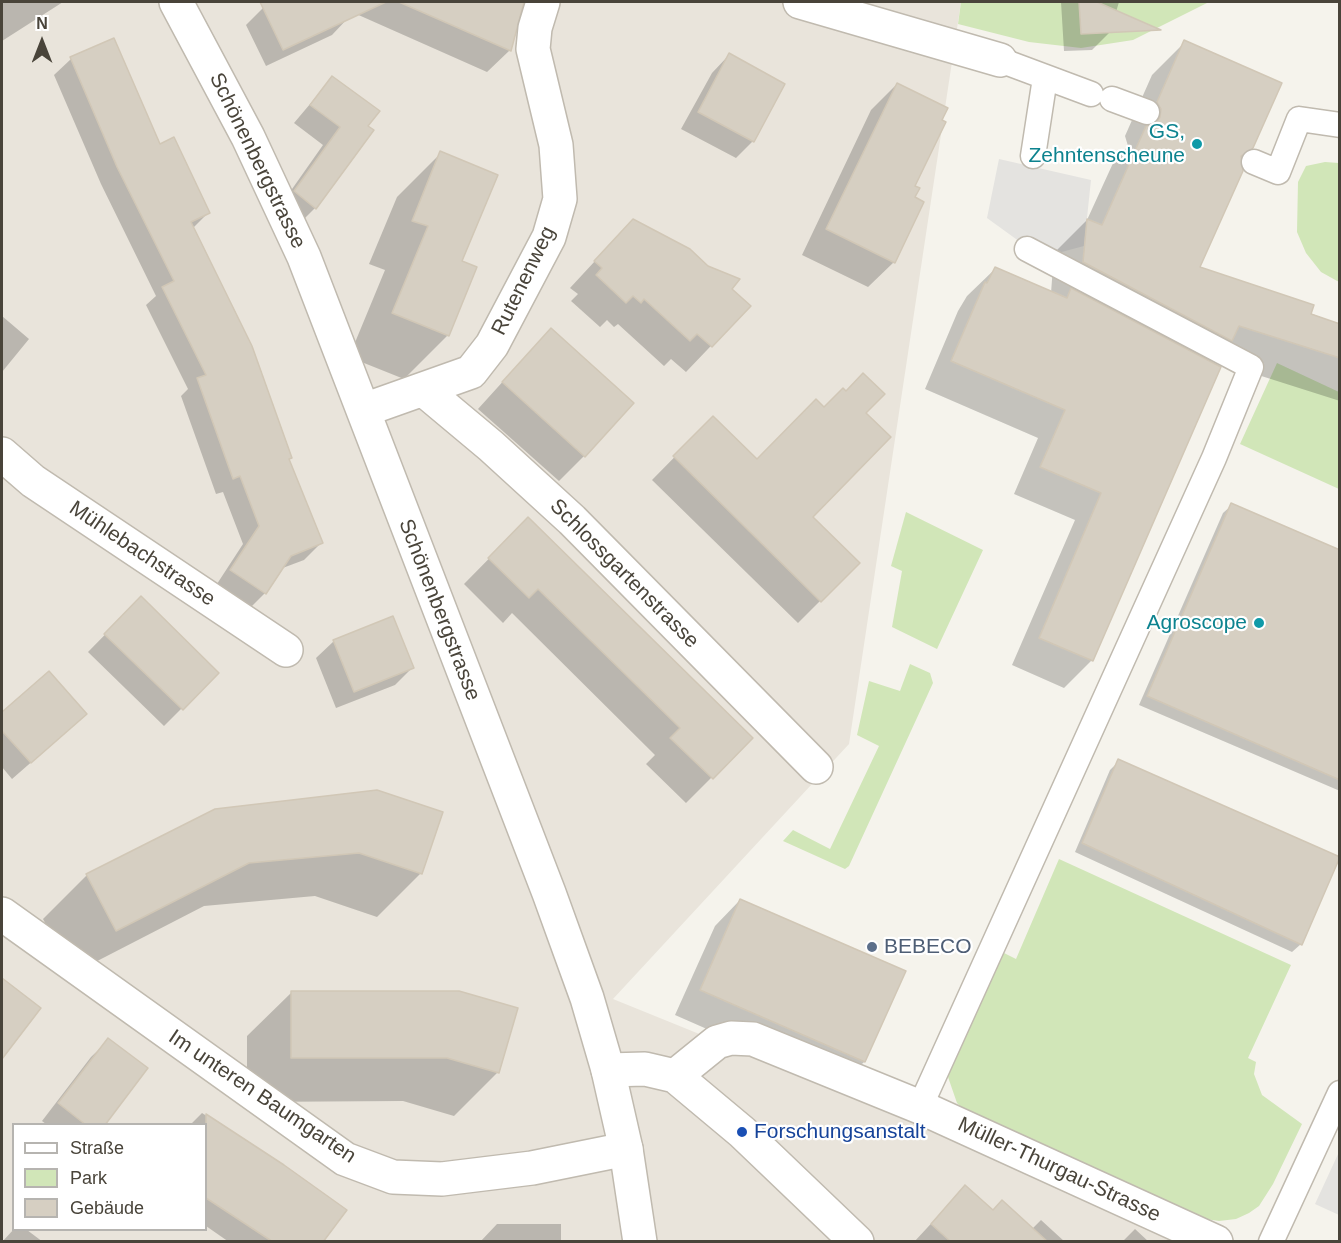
<!DOCTYPE html>
<html>
<head>
<meta charset="utf-8">
<style>
  body { margin:0 }
  #map { position:relative; width:1341px; height:1243px; overflow:hidden; background:#f5f3ec; font-family:Arial,sans-serif }
  canvas { display:block }
  .frame { position:absolute; inset:0; border:3px solid #49443a; pointer-events:none }
  .legend { position:absolute; left:12px; top:1123px; width:195px; height:108px; box-sizing:border-box; background:#fff; border:2px solid #b6b4b0; margin:0; padding:8px 10px; list-style:none; font-size:18px; color:#49443a }
  .legend li { display:flex; align-items:center; gap:12px; height:30px }
  .legend b { width:30px; border:2px solid #b6b4b0 }
  .north { position:absolute; left:12px; top:12px; width:60px; height:60px; -webkit-text-stroke:4px #fff; paint-order:stroke; rotate:0deg; font-size:16px; font-weight:700; line-height:24px; text-align:center; color:#49443a }
  .north::after { content:''; display:block; margin:auto; width:21px; height:27px; background:#49443a; clip-path:polygon(50% 0,100% 100%,50% 72%,0 100%) }
</style>
</head>
<body>
<div id="map">
<canvas width="1341" height="1243"></canvas>
<div class="frame"></div>
<ul class="legend">
<li><b style="height:8px;background:#fff"></b>Straße</li>
<li><b style="height:16px;background:#d1e6b8"></b>Park</li>
<li><b style="height:16px;background:#d6cfc2"></b>Gebäude</li>
</ul>
<div class="north">N</div>
</div>
<script>
const ctx = document.querySelector('canvas').getContext('2d');
ctx.lineJoin = 'round';
function fillPath(path, color) { ctx.fillStyle = color; ctx.fill(path, 'evenodd'); }
const shape = rows => new Path2D(rows.map(r => 'M' + r).join(''));
function stroke(path, color, width, dash) { ctx.strokeStyle = color; ctx.lineWidth = width; ctx.lineCap = dash ? 'butt' : 'round'; ctx.setLineDash(dash || []); ctx.stroke(path); }
function label(font, color, halo, rows, align = 'center') {
  ctx.font = font + ' Arial,sans-serif'; ctx.lineWidth = 4.5; ctx.setLineDash([]); ctx.textBaseline = 'middle'; ctx.strokeStyle = halo; ctx.fillStyle = color; for (const [text, x, y, turn = 0] of rows) {
    ctx.save(); ctx.translate(x, y); ctx.rotate((+turn || 0) * Math.PI / 180); ctx.textAlign = isNaN(turn) ? turn : align; if (halo) ctx.strokeText(text, 0, 0); ctx.fillText(text, 0, 0); ctx.restore();
  }
}
const residential = shape([
  [2,2,961,2,849,744,613,999,1210,1241,2,1242],
  [14,1124,206,1124,206,1230,14,1230]
]);
const green = shape([
  [961,2,1209,2,1133,40,1081,48,1029,42,958,24],
  [1325,162,1339,163,1339,282,1321,272,1306,253,1297,232,1298,182,1306,166],
  [1277,363,1339,392,1339,489,1240,444],
  [906,512,983,550,937,649,892,627,902,571,891,566],
  [910,664,930,673,933,683,849,866,845,869,783,841,793,830,830,849,879,746,857,735,869,681,900,691],
  [1059,859,1291,965,1248,1058,1256,1062,1254,1074,1262,1095,1302,1124,1273,1184,1259,1206,1249,1213,1236,1219,1219,1221,1199,1218,968,1114,957,1103,948,1077,950,1064,1000,951,1016,959]
]);
const parking = shape([
  [999,159,1091,180,1084,246,1047,256,1027,247,987,218],
  [1339,1152,1339,1215,1315,1204]
]);
const shadow = shape([
  [2,2,63,2,2,41],
  [276,2,522,2,509,51,487,72,345,9,349,17,332,35,266,66,246,25,263,8],
  [1061,2,1119,2,1110,32,1092,50,1064,51],
  [113,40,159,146,209,212,193,228,321,543,304,560,280,569,265,593,248,610,215,587,243,544,223,492,216,494,181,396,188,389,146,305,156,296,101,184,54,75,71,59],
  [1185,42,1252,147,1240,159,1198,268,1340,325,1340,401,1211,360,1209,362,1092,660,1064,688,1012,665,1075,520,1014,494,1038,438,925,389,958,311,967,296,995,269,1051,293,1054,253,1087,220,1114,161,1128,146,1125,136,1152,75],
  [729,55,753,141,736,158,681,129,712,73],
  [332,78,366,126,315,208,298,225,278,209,323,145,294,123],
  [897,84,913,198,894,262,868,287,802,255,871,110],
  [441,153,460,262,448,335,404,379,349,357,385,270,369,264,397,197],
  [608,247,707,267,749,306,686,372,671,359,664,366,618,324,614,327,607,320,600,327,571,301,578,294,570,288],
  [2,316,29,339,2,372],
  [526,356,584,456,559,481,478,409],
  [824,408,864,413,811,517,858,563,798,623,652,480,713,418,757,461],
  [1232,505,1340,552,1340,791,1139,705,1223,513],
  [528,519,751,738,686,803,646,764,655,755,512,613,503,623,464,584],
  [141,598,217,673,164,726,88,652],
  [334,641,412,668,395,685,336,708,316,658],
  [49,673,67,731,12,779,2,767,2,714],
  [1119,761,1301,944,1292,952,1075,852,1110,770],
  [377,792,421,873,377,917,315,896,204,906,72,974,43,919,87,875],
  [740,900,864,1062,839,1087,675,1015,715,926],
  [2,980,39,1009,2,1057],
  [291,993,498,1072,454,1116,403,1101,247,1102,247,1036],
  [109,1040,104,1124,46,1124,42,1121,91,1057],
  [202,1113,284,1166,321,1242,229,1242,206,1226,206,1124,191,1124],
  [965,1187,993,1212,1032,1229,1041,1220,1065,1242,914,1242],
  [497,1224,561,1224,561,1242,480,1242],
  [14,1229,27,1230,43,1242,2,1242],
  [1135,1229,1149,1242,1122,1242]
]);
const building = shape([
  [260,2,386,2,283,50,260,2],
  [399,2,524,2,511,51,399,2],
  [1079,2,1097,2,1161,30,1081,34,1079,2],
  [114,38,160,144,174,137,210,213,191,222,252,346,292,458,289,459,323,543,291,556,266,594,230,570,259,526,240,476,233,479,197,378,206,375,162,287,174,281,117,167,70,57,114,38],
  [1184,40,1282,83,1253,148,1241,156,1243,171,1200,267,1314,305,1311,314,1340,324,1340,358,1239,326,1232,341,1083,262,1087,219,1102,225,1146,126,1156,123,1160,117,1161,109,1157,102,1184,40],
  [729,53,785,84,754,142,698,112,729,53],
  [332,76,380,111,368,126,374,130,316,209,294,191,340,127,310,105,332,76],
  [897,83,948,108,942,120,946,122,915,186,920,188,915,197,924,202,895,263,826,229,897,83],
  [440,151,498,175,462,261,477,267,449,336,392,313,428,226,412,221,440,151],
  [633,219,690,249,708,266,740,279,732,289,751,306,712,347,697,334,690,341,644,299,641,303,633,296,626,303,596,275,602,268,594,261,633,219],
  [995,267,1067,298,1071,288,1221,367,1093,661,1039,638,1101,493,1040,467,1065,410,951,361,985,282,987,283,995,267],
  [551,328,634,403,585,457,502,382,551,328],
  [863,373,885,394,866,413,891,437,813,517,860,563,821,602,673,456,713,416,757,459,816,399,824,407,843,388,846,391,863,373],
  [1231,503,1340,550,1340,780,1147,696,1231,503],
  [528,517,753,738,713,779,670,738,680,728,538,589,529,598,488,558,528,517],
  [141,596,219,673,183,710,104,634,141,596],
  [393,616,414,668,354,692,333,640,393,616],
  [49,671,87,714,31,763,2,731,2,712,49,671],
  [1118,759,1340,857,1302,945,1082,843,1118,759],
  [377,790,443,812,422,874,359,853,249,863,116,931,86,874,215,809,377,790],
  [740,899,906,971,865,1062,700,990,740,899],
  [2,978,41,1008,2,1059,2,978],
  [291,991,459,991,518,1008,499,1073,447,1058,291,1058,291,991],
  [108,1038,148,1068,105,1125,86,1125,58,1103,108,1038],
  [206,1114,284,1165,347,1210,323,1242,273,1242,206,1198,206,1114],
  [965,1185,993,1210,1002,1200,1048,1242,951,1242,931,1224,965,1185]
]);
const service = shape([
  [1000,60,1091,94],
  [1112,99,1147,112],
  [1033,156,1045,78],
  [1254,162,1278,172,1299,119,1340,125],
  [920,1107,1214,458,1251,367,1027,249],
  [1271,1242,1340,1093]
]);
const minor = shape([
  [800,2,1000,60],
  [424,390,491,446,572,520,816,767],
  [364,410,471,372,492,345,549,237,560,199,556,145,533,49,535,28,543,2],
  [2,454,33,481,286,650],
  [2,914,345,1159,393,1177,442,1179,532,1168,626,1149],
  [608,1070,645,1069,675,1076,742,1132,857,1242],
  [675,1076,717,1042,731,1038,753,1039,920,1107,1216,1242]
]);
const tertiary = shape([
  [176,2,248,137,304,257,549,893,587,998,608,1070,626,1149,640,1242]
]);
const markers = [
  [1197,144,6,"#0f9aa8"],
  [1259,623,6,"#0f9aa8"],
  [872,947,6,"#5c6f8a"],
  [742,1132,6,"#1a4fb4"]
];
const cultureNames = [
  ["GS,",1185,132],
  ["Zehntenscheune",1185,156],
  ["Agroscope",1247,623]
];
const streetNames = [
  ["Schönenbergstrasse",257,161,64],
  ["Rutenenweg",524,281,-64],
  ["Mühlebachstrasse",142,554,34],
  ["Schlossgartenstrasse",624,574,45],
  ["Schönenbergstrasse",439,610,69],
  ["Im unteren Baumgarten",262,1097,34],
  ["Müller-Thurgau-Strasse",1059,1170,25]
];
const serviceNames = [
  ["BEBECO",884,947]
];
const transitNames = [
  ["Forschungsanstalt",754,1132]
];
fillPath(residential, '#e9e4db');
fillPath(green, '#d1e6b8');
fillPath(parking, '#e4e3e0');
fillPath(shadow, '#0003');
fillPath(building, '#d6cfc2');
stroke(building, '#d1c7b6', 1.5);
stroke(service, '#c0baaf', 27);
stroke(minor, '#c0baaf', 36);
stroke(tertiary, '#c0baaf', 36);
stroke(service, '#fff', 24);
stroke(minor, '#fff', 33);
stroke(tertiary, '#fff', 33);
for (const [x, y, r, color] of markers) { const dot = new Path2D(); dot.arc(x, y, r, 0, 2 * Math.PI); ctx.fillStyle = color; ctx.fill(dot); stroke(dot, '#fff', 2); }
label('21px', '#0d838f', '#fff', cultureNames, 'right');
label('21px', '#49443a', '#fff', streetNames);
label('21px', '#4e5e75', '#fff', serviceNames, 'left');
label('21px', '#164399', '#fff', transitNames, 'left');
</script>
</body>
</html>
